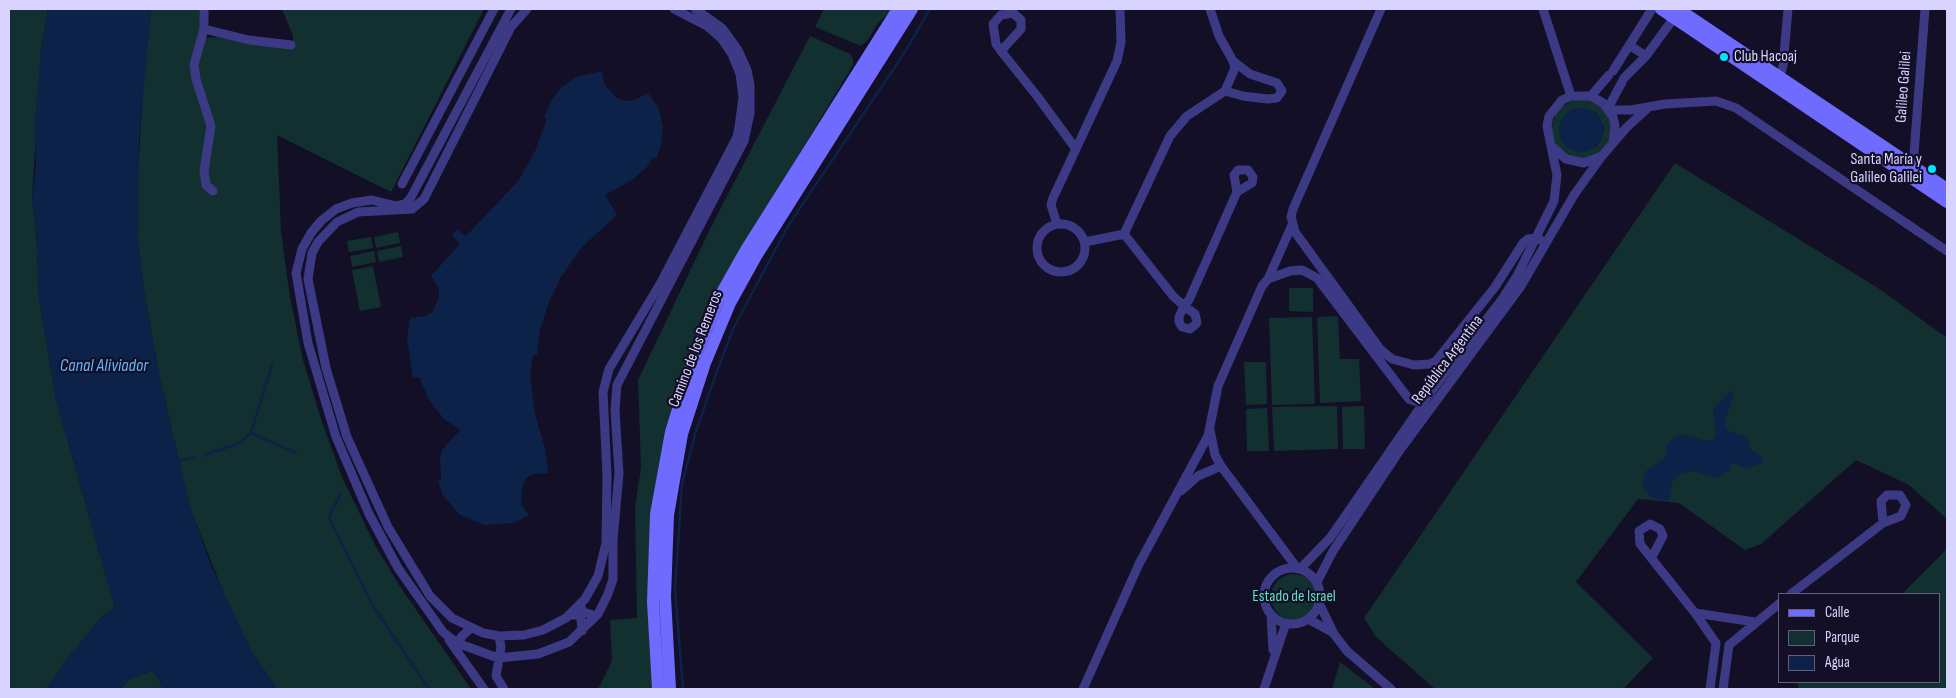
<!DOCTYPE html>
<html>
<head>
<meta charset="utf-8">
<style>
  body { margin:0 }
  #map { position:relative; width:1956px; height:698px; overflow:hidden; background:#130f26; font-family:"Sofia Sans Condensed",sans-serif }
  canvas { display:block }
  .frame { position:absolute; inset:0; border:10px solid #d9d4ff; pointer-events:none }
  .legend { position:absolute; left:1778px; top:593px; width:162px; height:90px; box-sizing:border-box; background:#130f26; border:1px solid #625e7d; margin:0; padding:6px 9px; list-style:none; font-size:15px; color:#d9d4ff }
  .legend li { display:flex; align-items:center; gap:10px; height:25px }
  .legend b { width:25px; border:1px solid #625e7d }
</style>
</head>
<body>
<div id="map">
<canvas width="1956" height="698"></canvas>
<div class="frame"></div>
<ul class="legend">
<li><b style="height:6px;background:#6f6bff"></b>Calle</li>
<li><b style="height:14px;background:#12302f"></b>Parque</li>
<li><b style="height:14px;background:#0c2248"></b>Agua</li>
</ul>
</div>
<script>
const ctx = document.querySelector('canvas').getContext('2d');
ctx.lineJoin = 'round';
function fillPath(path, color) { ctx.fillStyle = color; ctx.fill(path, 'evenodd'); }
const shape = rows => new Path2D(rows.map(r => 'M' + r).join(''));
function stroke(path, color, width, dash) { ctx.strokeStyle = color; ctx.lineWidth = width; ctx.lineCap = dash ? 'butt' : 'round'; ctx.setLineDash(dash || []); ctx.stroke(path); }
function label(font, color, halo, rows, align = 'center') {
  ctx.font = font + ' "Sofia Sans Condensed",sans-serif'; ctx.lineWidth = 4.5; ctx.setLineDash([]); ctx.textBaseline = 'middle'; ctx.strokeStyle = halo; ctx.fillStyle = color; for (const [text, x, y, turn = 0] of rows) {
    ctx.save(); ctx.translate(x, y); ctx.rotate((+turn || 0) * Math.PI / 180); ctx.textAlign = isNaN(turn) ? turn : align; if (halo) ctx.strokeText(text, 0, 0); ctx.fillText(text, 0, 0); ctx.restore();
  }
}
const green = shape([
  [9,9,48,9,41,51,32,199,36,228,39,299,56,399,115,608,104,614,67,659,46,689,9,689],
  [151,9,199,9,201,34,204,38,219,37,293,49,293,36,282,9,484,9,391,192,277,135,281,231,290,297,303,360,322,422,342,477,374,543,399,585,471,689,277,689,250,649,225,596,190,508,160,379,144,292,138,240,137,188,144,74],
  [824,9,893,9,878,23,868,40,861,46,815,27],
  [810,36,850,54,853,59,853,65,781,184,689,354,654,689,598,689,612,661,610,620,637,618,635,508,641,467,638,380,710,229],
  [1575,99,1593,100,1606,111,1612,127,1608,144,1603,151,1587,159,1570,157,1556,147,1551,131,1555,114,1560,107],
  [1577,108,1595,112,1599,117,1604,128,1601,140,1597,146,1586,151,1579,152,1568,147,1560,137,1562,119,1571,110],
  [1675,163,1878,288,1947,338,1947,519,1909,485,1856,460,1761,544,1745,550,1679,503,1638,499,1576,582,1653,658,1625,687,1621,689,1435,689,1376,637,1364,618],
  [398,232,400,243,376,248,374,237],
  [371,237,373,248,349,252,347,241],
  [401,246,403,257,379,262,377,251],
  [374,251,376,262,352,267,350,256],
  [373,266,381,307,360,311,352,270],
  [1289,288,1313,288,1313,312,1289,311],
  [1338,316,1340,359,1359,359,1361,401,1320,403,1317,317],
  [1312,317,1315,404,1272,405,1269,318],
  [1244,362,1266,362,1267,404,1246,405],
  [1337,406,1338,449,1274,451,1272,407],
  [1364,406,1365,449,1343,449,1342,407],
  [1267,408,1269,451,1247,451,1246,409],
  [1947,549,1947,689,1799,689,1797,682,1940,682,1940,594,1902,594],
  '1271 597a23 23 0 1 1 46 0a23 23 0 1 1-46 0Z',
  [1340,662,1375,689,1332,689],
  [151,671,158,677,163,689,120,689,129,679]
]);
const water = shape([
  [48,9,151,9,139,138,138,240,144,292,160,379,190,508,212,567,250,649,277,689,163,689,158,677,151,671,129,679,120,689,46,689,67,659,104,614,115,608,56,399,39,299,36,228,32,199,36,165,35,118,41,51],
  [602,71,605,85,617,98,625,101,635,100,648,93,659,109,663,128,661,146,656,159,653,157,647,167,632,180,605,195,617,215,581,248,561,277,549,302,540,330,537,355,533,355,530,374,535,414,545,448,548,473,534,474,526,478,522,488,521,505,529,515,514,523,484,525,460,515,442,494,438,481,441,480,440,459,442,450,460,430,444,419,429,400,419,377,413,378,407,339,410,318,426,316,433,311,439,297,439,288,431,276,460,244,452,235,457,229,466,236,519,180,535,151,547,119,544,117,552,99,562,87,576,77],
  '1559 130a22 22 0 1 1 44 0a22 22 0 1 1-44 0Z',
  [1732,390,1733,395,1724,425,1728,431,1747,436,1749,444,1748,447,1762,458,1763,463,1745,468,1731,462,1730,470,1717,478,1693,471,1681,474,1672,482,1669,500,1660,501,1651,497,1643,488,1643,481,1646,471,1665,458,1667,444,1675,436,1685,435,1707,441,1713,440,1716,432,1713,408]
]);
const stream = shape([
  [251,433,296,453],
  [204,455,238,444,251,433,272,365],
  [178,461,194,457],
  [340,494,329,518,373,606,429,689],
  [683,689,675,590,682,484,696,431,716,374,733,329,788,226,903,55,930,9]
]);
const street = shape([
  [204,9,204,29,194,65,196,79,211,126,204,171,206,185,213,191],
  [511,9,410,199,405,204,396,206,372,200,352,203,336,209,321,221,311,233,302,249,296,273,308,343,336,437,369,514,398,568,443,632,457,643,498,658,538,654,569,642,598,614,608,594,613,579,613,540,619,473,615,410,617,385,744,141,750,113,750,85,747,70,738,50,722,28,695,9],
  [527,9,511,27,424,199,412,209,358,212,337,222,318,242,312,253,308,279,326,368,347,437,388,527,430,596,452,618,483,633,499,636,524,635,543,630,566,618,585,599,598,576,606,543,607,475,603,392,609,369,660,284,737,137,739,127,743,97,740,74,732,54,721,38,707,26,674,9],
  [1210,9,1219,36,1233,61,1250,74,1277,83,1282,91,1277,98,1267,99,1243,96,1225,91],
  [1381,9,1293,209,1291,217,1295,232,1380,349,1392,359,1414,365,1430,364,1436,361,1495,287,1523,243,1528,239,1537,238,1546,243],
  [1543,9,1571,96],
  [204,29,249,40,291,45],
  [1629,45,1646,56],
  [1001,51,1021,29,1021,20,1013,13,1001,15,993,24,996,44,1001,51,1037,96,1076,149],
  [1613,71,1652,9],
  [1780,76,1783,66,1788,9],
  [1624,78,1646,56,1676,15],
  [1591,96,1609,75],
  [1608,108,1622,82],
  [1610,110,1631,110,1665,104,1716,101,1736,108,1947,251],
  [1613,142,1615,125,1613,117,1603,103,1591,96,1571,96,1562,100,1549,116,1547,126,1551,146,1566,159,1584,163,1602,156,1626,128,1649,107],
  [1913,167,1925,9],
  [402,184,494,9],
  '1037 248a24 24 0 1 1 48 0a24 24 0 1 1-48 0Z',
  [1057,224,1051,205,1053,198,1117,61,1121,42,1120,9],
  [1124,234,1170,136,1187,116,1225,91,1235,68,1233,61],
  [1085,242,1124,234,1173,296,1184,306,1195,314,1197,323,1190,329,1182,327,1179,322,1179,317,1184,306,1189,300,1237,192,1234,175,1238,170,1248,170,1253,177,1252,183,1237,192],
  [1268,279,1292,225],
  [1221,466,1297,568],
  [1181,491,1198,476,1221,466,1215,455,1210,430],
  [1652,557,1663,536,1660,529,1650,524,1639,531,1640,544,1695,613,1716,643,1710,689],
  '1264 596a28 28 0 1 1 56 0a28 28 0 1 1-56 0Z',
  [1300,569,1330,538,1433,389,1503,298,1517,276,1554,201,1557,175,1551,146],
  [1317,582,1333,551,1400,450,1521,286,1574,195,1602,156],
  [1791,594,1883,523,1901,516,1906,505,1900,495,1887,495,1881,501,1883,523],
  [1319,603,1334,634,1347,651,1391,689],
  [580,604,583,612,596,616],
  [1695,613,1755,622],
  [1271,614,1273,650],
  [569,615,578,615,581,619,582,631],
  [1308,619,1332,632],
  [499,636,501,647,496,676,504,689],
  [449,640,484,689],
  [459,648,461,637,471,628],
  [1083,689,1139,564,1208,436,1218,386,1262,286,1268,279,1290,271,1302,270,1317,278,1402,390,1409,399,1423,404],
  [1264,689,1286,623],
  [1723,689,1729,645,1780,603]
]);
const secondary = shape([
  [1661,9,1947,202],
  [1678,9,1947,189],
  [658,689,653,602,656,514,671,432,694,358,719,298,746,250,898,9],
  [670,689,665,597,668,515,682,434,705,363,730,303,756,256,912,9]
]);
const markers = [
  [1724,57,5,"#00e5ff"],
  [1932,169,5,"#00e5ff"]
];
const poiNames = [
  ["Club Hacoaj",1734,57],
  ["Santa María y",1922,160,"right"],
  ["Galileo Galilei",1922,178,"right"]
];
const streetNames = [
  ["Galileo Galilei",1904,87,-86],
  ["Camino de los Remeros",696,349,-69],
  ["República Argentina",1448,360,-53]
];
const parkNames = [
  ["Estado de Israel",1294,597]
];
const waterNames = [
  ["Canal Aliviador",104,366]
];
fillPath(green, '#12302f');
fillPath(water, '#0c2248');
stroke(stream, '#0c2248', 2.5);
stroke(street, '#3d3a85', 9);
stroke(secondary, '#6f6bff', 12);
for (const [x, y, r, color] of markers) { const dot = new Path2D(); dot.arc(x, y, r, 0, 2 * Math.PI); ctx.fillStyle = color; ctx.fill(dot); stroke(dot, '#130f26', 2); }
label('16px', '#d9d4ff', '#130f26', poiNames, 'left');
label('16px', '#d9d4ff', '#130f26', streetNames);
label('16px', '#5fe0c0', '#130f26', parkNames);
label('italic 18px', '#62b6ff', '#130f26', waterNames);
</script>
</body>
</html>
